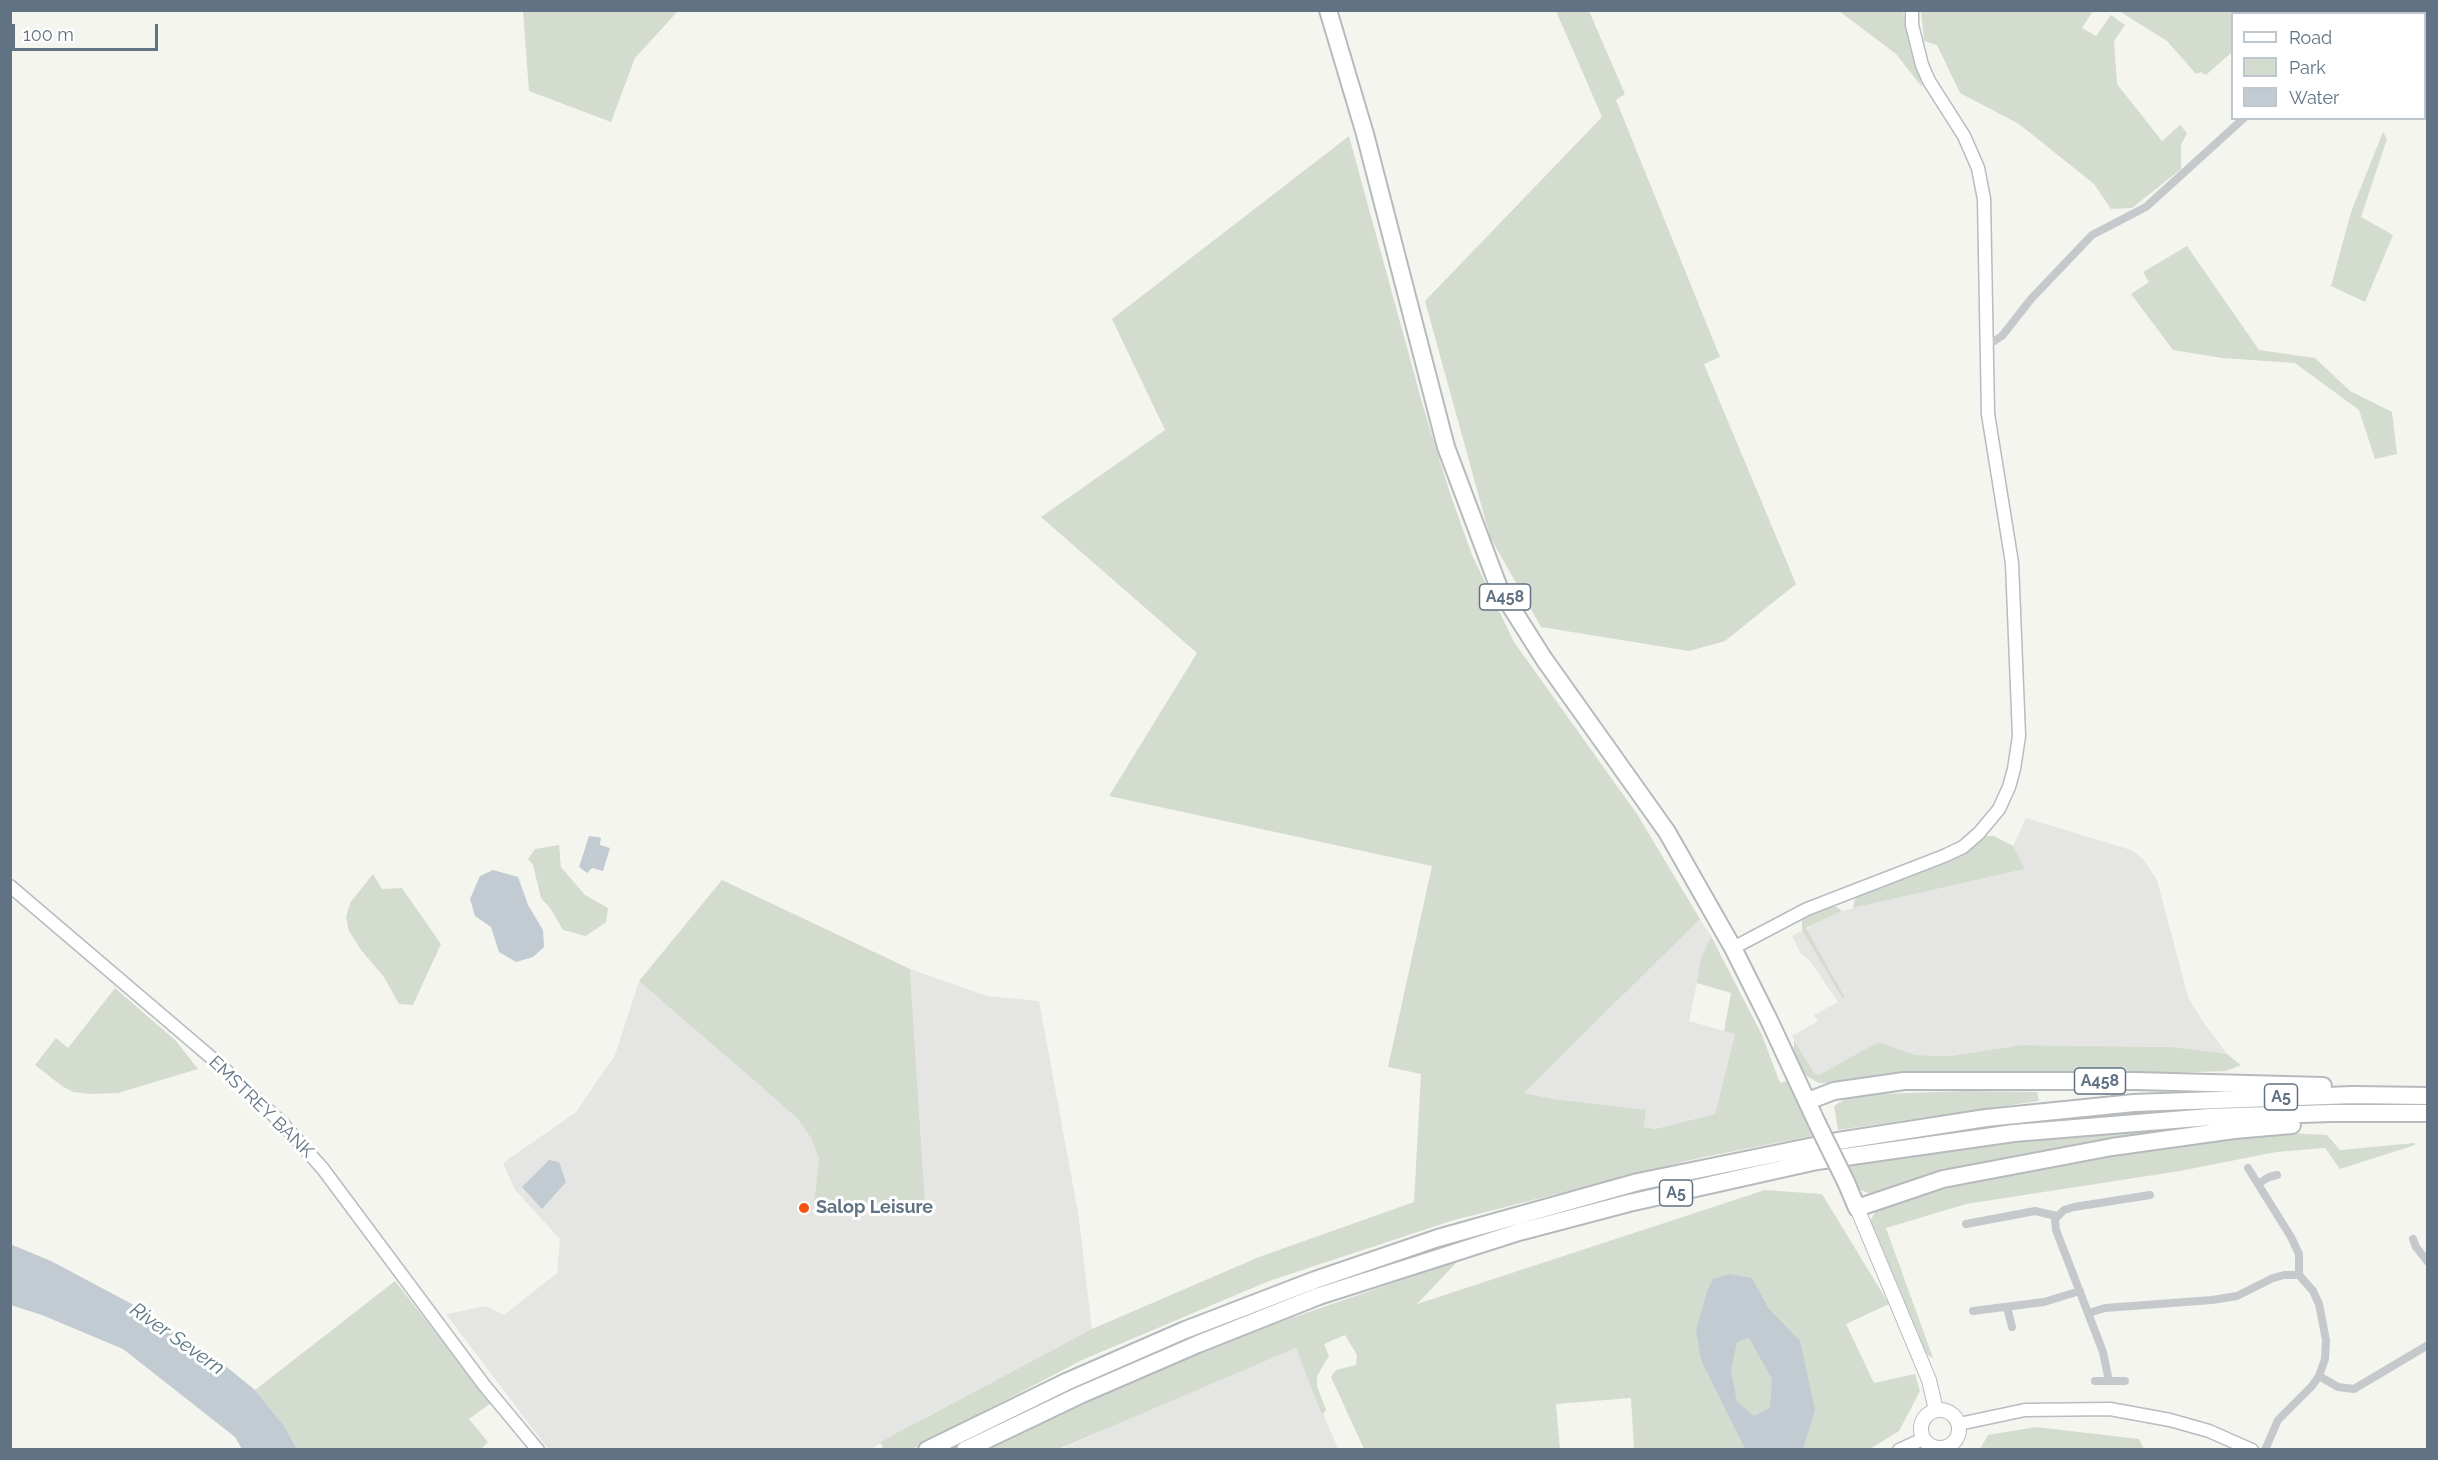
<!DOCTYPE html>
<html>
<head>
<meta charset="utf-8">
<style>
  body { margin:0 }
  #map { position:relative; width:2438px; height:1460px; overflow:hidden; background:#f4f5ef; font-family:Raleway,sans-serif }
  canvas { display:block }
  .frame { position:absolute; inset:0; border:12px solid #607284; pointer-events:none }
  .legend { position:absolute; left:2231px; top:12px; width:195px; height:108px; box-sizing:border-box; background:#fff; border:2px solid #bfc7ce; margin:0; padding:8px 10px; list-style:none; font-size:18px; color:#607284 }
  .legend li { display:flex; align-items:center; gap:12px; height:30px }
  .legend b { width:30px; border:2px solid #bfc7ce }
  .scale { position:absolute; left:12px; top:24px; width:146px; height:27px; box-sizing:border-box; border:3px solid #607284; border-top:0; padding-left:8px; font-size:18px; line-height:21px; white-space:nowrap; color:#607284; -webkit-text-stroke:4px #fff; paint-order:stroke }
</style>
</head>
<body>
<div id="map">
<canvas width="2438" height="1460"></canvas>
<div class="frame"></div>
<ul class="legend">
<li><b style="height:8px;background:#fff"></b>Road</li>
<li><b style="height:16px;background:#d4dcd0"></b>Park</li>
<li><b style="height:16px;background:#c1cbd1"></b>Water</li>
</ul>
<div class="scale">100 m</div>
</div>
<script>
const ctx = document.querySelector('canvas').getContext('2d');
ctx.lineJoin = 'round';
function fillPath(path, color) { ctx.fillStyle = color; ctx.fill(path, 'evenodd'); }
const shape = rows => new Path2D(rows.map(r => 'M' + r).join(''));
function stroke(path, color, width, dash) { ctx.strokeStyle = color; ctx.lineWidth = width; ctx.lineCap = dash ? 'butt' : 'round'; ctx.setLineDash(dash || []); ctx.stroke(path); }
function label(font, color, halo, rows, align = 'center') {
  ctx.font = font + ' Raleway,sans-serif'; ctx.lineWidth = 6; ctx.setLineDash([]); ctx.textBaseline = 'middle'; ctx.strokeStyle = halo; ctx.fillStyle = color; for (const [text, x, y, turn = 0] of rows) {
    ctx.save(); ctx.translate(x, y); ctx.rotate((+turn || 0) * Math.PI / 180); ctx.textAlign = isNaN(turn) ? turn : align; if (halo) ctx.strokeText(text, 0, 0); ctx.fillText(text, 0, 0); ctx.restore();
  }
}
const built = shape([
  [2026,818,2131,850,2143,859,2157,880,2188,997,2204,1023,2227,1054,2173,1047,2061,1045,2021,1045,1950,1056,1916,1055,1878,1042,1819,1075,1815,1074,1792,1036,1818,1021,1814,1015,1838,1002,1810,961,1801,954,1792,936,1839,912,1853,908,2025,869,2013,846],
  [1700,919,1711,936,1703,954,1689,1021,1735,1034,1715,1114,1655,1129,1644,1127,1646,1111,1554,1099,1524,1093],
  [910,969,987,996,1039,1001,1078,1212,1092,1329,926,1417,871,1449,548,1449,446,1314,486,1306,504,1315,557,1273,560,1239,515,1190,503,1163,576,1112,615,1055,639,981,796,1117,811,1138,819,1159,814,1202,925,1203],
  [1296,1348,1338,1449,1059,1450,1136,1416]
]);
const green = shape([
  [2278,10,2281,13,2232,14,2232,52,2206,75,2201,72,2196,74,2167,41,2119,11],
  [523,11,523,10,678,11,635,58,611,122,529,91],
  [1556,11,1589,11,1625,94,1616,100,1720,357,1704,364,1796,584,1725,641,1689,651,1541,627,1490,537,1425,301,1602,117],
  [1839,11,1903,11,1922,87,1896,54],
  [1921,11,2093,11,2082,28,2096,36,2111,15,2125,25,2114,41,2117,84,2162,141,2180,125,2187,133,2181,145,2181,169,2132,208,2111,209,2094,184,2019,124,1960,93,1937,45,1924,41],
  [2383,132,2387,139,2361,217,2393,235,2365,302,2331,286,2351,212],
  [1349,136,1423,406,1449,490,1472,555,1514,642,1637,814,1700,919,1524,1093,1554,1099,1646,1110,1644,1127,1655,1129,1715,1114,1735,1034,1724,1031,1731,993,1697,983,1701,958,1711,936,1762,1035,1780,1083,1789,1080,1812,1136,1699,1158,1454,1220,1269,1281,1082,1360,912,1449,880,1450,883,1447,880,1443,893,1435,1092,1329,1259,1257,1414,1202,1421,1074,1388,1067,1432,866,1109,796,1197,653,1041,517,1165,430,1112,319],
  [2187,246,2259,350,2315,358,2350,391,2392,412,2397,454,2375,459,2359,410,2295,363,2222,358,2173,350,2131,294,2149,282,2143,272],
  [1986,836,1994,836,2013,846,2025,869,1853,908,1855,899,1860,893,1941,865],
  [559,845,561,867,585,895,608,908,606,922,586,936,563,930,550,908,541,898,533,865,528,859,535,849],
  [373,874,382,889,402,888,441,944,413,1005,399,1004,384,977,361,950,349,931,346,917,350,903],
  [722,880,910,969,925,1203,814,1202,819,1159,811,1138,796,1117,639,981],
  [1830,905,1837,907,1842,911,1806,928,1845,998,1843,999,1802,930,1802,920,1807,916],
  [115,988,176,1041,198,1069,118,1093,91,1094,73,1092,62,1086,35,1065,56,1038,68,1048],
  [1794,1040,1815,1074,1819,1075,1878,1042,1916,1055,1950,1056,2021,1045,2173,1047,2227,1054,2241,1065,2226,1071,2166,1073,1965,1071,1880,1075,1835,1083,1819,1083,1805,1075,1794,1052],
  [1965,1091,2037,1092,2039,1101,1838,1130,1834,1106,1852,1095],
  [2193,1124,2194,1131,1976,1165,1871,1194,1855,1188,1846,1166,2012,1141],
  [2286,1133,2327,1135,2340,1150,2414,1143,2415,1145,2340,1169,2325,1148,2276,1152,2180,1171,1966,1204,1886,1228,1933,1358,1926,1354,1870,1221,1878,1208,1920,1192,1968,1181,2163,1148],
  [1765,1190,1822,1194,1889,1304,1846,1324,1874,1383,1915,1374,1920,1391,1899,1431,1870,1449,1634,1449,1631,1398,1556,1404,1560,1449,1364,1449,1331,1377,1336,1370,1356,1365,1357,1355,1345,1335,1324,1344,1329,1356,1317,1376,1317,1386,1326,1410,1322,1415,1296,1348,1059,1449,988,1450,1115,1387,1234,1338,1459,1260,1417,1304],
  [395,1281,491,1403,469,1419,488,1442,480,1450,297,1449,284,1426,255,1390],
  [2036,1427,2139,1439,2144,1449,1980,1449,1988,1435]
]);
const water = shape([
  [589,836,598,837,601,838,600,845,610,848,603,871,592,868,587,873,579,867],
  [493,870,518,877,528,905,543,930,544,947,533,957,516,962,499,952,491,927,475,916,470,899,480,876],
  [549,1160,559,1162,566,1182,542,1209,522,1187],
  [10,1244,51,1261,145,1311,218,1360,255,1390,284,1426,297,1449,242,1449,235,1437,123,1349,42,1315,11,1305],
  [1729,1274,1752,1278,1769,1309,1800,1341,1815,1410,1803,1449,1745,1449,1701,1360,1696,1330,1707,1292,1713,1279],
  [1749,1338,1772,1379,1770,1408,1754,1416,1737,1402,1731,1370,1737,1342]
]);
const street = shape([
  [2424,35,2428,34],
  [1986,343,1991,343,2002,336,2031,299,2092,235,2146,207,2244,118],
  [2248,1168,2291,1237,2299,1254,2299,1275],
  [2258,1184,2269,1177,2277,1175],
  [1966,1224,2035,1211,2057,1216],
  [2413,1239,2416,1247,2428,1262],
  [2007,1307,2012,1327],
  [1973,1311,2044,1302,2080,1291],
  [2089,1313,2105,1308,2212,1300,2237,1296,2273,1278,2284,1275,2299,1275,2313,1291,2319,1304,2326,1340,2325,1359,2319,1376,2312,1386,2278,1420,2265,1450],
  [2319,1376,2338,1387,2354,1389,2428,1345],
  [2095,1381,2125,1381],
  [2109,1381,2103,1352,2056,1230,2055,1219,2064,1210,2074,1207,2150,1195]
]);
const secondary = shape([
  [10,886,220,1065,283,1124,323,1169,484,1385,538,1450],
  [1733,948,1807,909,1944,856,1963,847,1979,833,1999,809,2009,787,2014,769,2019,736,2012,563,1988,414,1984,199,1978,168,1964,136,1929,81,1922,65,1912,25,1912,10],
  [1959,1424,2025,1410,2110,1409,2170,1420,2209,1431,2252,1450],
  [1899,1450,1923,1439]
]);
const primary = shape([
  [1857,1208,1929,1380,1936,1410],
  '1921 1429a19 19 0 1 1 38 0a19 19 0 1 1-38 0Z'
]);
const highway = shape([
  [1328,10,1365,134,1446,447,1499,588,1544,659,1667,832,1733,948,1769,1020,1817,1123],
  [1808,1101,1834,1091,1904,1081,2136,1081,2323,1086],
  [1846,1182,1857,1208,1943,1179,2112,1147,2234,1130,2292,1125],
  [927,1450,1066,1382,1185,1330,1315,1280,1438,1238,1638,1182,1838,1141,1986,1118,2134,1103,2353,1095,2428,1096],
  [965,1450,1080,1395,1198,1344,1319,1296,1519,1232,1629,1203,1817,1161,2014,1133,2210,1117,2331,1113,2428,1113]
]);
const highwayBridge = shape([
  [1817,1123,1846,1182]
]);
const markers = [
  [804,1208,6,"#f35211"]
];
const shields = [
  [1505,597,51],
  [2100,1081,51],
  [2281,1097,33],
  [1676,1193,33]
];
const shieldNames = [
  ["A458",1505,597],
  ["A458",2100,1081],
  ["A5",2281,1097],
  ["A5",1676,1193]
];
const streetNames = [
  ["EMSTREY BANK",261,1107,44]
];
const poiNames = [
  ["Salop Leisure",816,1208]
];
const waterNames = [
  ["River Severn",177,1339,35]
];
fillPath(built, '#e5e6e3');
fillPath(green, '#d4dcd0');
fillPath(water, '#c1cbd1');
stroke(secondary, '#b7bcc1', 15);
stroke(primary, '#b6babe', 16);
stroke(highway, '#b7babd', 20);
stroke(street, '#c6c9cc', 8);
stroke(secondary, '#fff', 12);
stroke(primary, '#fff', 14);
stroke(highway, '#fff', 16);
stroke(highwayBridge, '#b7babd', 20, []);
stroke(highwayBridge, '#fff', 16);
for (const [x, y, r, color] of markers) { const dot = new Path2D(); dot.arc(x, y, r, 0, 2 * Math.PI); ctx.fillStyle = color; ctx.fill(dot); stroke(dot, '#fff', 2); }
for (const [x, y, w] of shields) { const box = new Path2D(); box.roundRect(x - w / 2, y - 13, w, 26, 4.5); ctx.fillStyle = '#fff'; ctx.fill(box); stroke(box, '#607284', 1.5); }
label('bold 16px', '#607284', null, shieldNames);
label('18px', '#607284', '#fff', streetNames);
label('bold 18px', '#607284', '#fff', poiNames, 'left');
label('italic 20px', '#5b7582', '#fff', waterNames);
</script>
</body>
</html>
